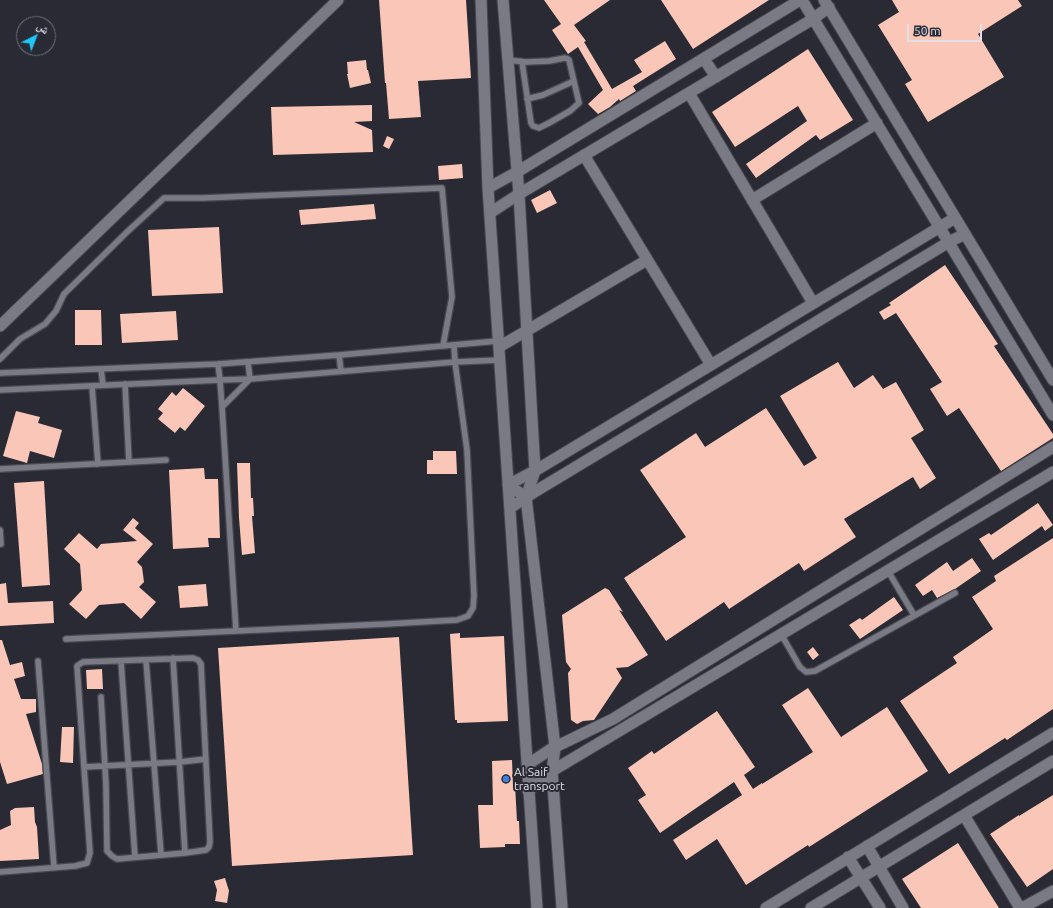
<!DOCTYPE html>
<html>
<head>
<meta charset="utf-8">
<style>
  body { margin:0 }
  #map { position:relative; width:1053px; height:908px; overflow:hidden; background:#2a2a34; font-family:Ubuntu,"Noto Naskh Arabic",sans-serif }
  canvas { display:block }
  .north { position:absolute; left:16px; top:16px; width:40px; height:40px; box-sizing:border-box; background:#2a2a34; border:1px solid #73737b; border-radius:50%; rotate:42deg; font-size:11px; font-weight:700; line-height:16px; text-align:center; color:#e0e0e6 }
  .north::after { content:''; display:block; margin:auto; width:14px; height:18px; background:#1dc9fc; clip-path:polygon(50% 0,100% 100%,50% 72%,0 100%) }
  .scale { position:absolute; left:907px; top:24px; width:75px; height:18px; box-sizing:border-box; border:2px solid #e0e0e6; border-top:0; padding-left:5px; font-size:12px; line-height:14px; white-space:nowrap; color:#e0e0e6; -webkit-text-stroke:3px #2a2a34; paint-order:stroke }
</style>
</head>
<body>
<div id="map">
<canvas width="1053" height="908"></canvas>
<div class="north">ش</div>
<div class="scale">50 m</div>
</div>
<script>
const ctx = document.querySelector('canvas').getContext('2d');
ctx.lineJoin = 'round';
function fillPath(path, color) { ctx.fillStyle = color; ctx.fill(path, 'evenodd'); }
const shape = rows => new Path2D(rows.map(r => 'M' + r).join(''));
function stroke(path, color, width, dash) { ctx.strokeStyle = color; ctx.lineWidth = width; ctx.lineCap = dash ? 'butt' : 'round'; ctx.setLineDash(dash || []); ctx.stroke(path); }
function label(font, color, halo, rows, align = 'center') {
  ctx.font = font + ' Ubuntu,sans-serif'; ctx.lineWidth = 4; ctx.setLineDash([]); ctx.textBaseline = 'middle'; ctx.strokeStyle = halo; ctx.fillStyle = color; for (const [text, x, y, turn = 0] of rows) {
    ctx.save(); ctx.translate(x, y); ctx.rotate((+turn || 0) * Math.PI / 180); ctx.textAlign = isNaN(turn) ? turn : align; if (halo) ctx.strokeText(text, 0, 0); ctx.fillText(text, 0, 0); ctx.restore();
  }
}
const building = shape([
  [379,0,466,0,471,78,418,81,421,117,389,119,386,83,385,83],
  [544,0,610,0,574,25,586,41,584,42,612,89,642,72,634,60,665,41,676,59,633,86,636,91,620,101,619,99,610,107,598,114,588,104,603,90,578,47,568,54,552,30,561,24],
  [661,0,769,0,693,49],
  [892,0,1018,0,1022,6,978,34,1004,77,928,122,905,84,912,80,878,25,899,12],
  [808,49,853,120,820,140,816,135,756,178,746,164,807,121,798,106,735,147,712,112],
  [366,60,367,70,368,70,371,83,350,88,347,74,348,74,347,62],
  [372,105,372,121,354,122,372,130,373,152,273,155,271,107],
  [387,136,394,139,389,149,383,146],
  [462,164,463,178,439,180,438,166],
  [550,190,557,203,537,213,531,200],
  [374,204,376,219,301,225,299,210],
  [219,227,223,293,152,296,148,230],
  [945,265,998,344,994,346,1053,434,1053,438,1001,471,959,408,947,416,930,389,942,382,896,313,884,320,879,312,891,305,889,303],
  [75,310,101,310,102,345,75,345],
  [176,311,178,340,122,343,120,314],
  [838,362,854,388,873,375,883,389,896,382,924,430,911,438,936,478,920,489,913,477,844,519,856,537,804,571,799,563,729,609,724,602,666,641,624,578,686,537,640,470,696,433,705,447,766,408,804,466,817,458,780,396],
  [183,388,205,406,185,431,180,427,175,433,158,419,163,413,158,409,172,392,176,396],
  [16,411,40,417,38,423,62,430,54,458,30,451,27,463,3,456],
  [433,451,456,451,457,474,427,474,427,460,433,460],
  [237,463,250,463,251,498,253,498,254,516,252,516,255,553,242,555,239,518],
  [204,468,205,479,218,479,220,538,208,538,209,547,173,549,169,470],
  [44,481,50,585,22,587,14,483],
  [1038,503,1053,525,1045,531,1042,526,993,560,979,539,989,533,991,535],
  [133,518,139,523,135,528,153,544,137,562,142,567,144,582,139,587,156,602,141,619,124,603,99,605,86,619,69,604,82,590,80,564,64,549,79,533,97,549,101,544,137,541,123,530],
  [1053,538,1053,709,1007,740,1005,738,949,774,900,701,957,663,953,657,993,629,972,597,996,581,994,576],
  [972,558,981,571,955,589,937,598,932,590,923,596,915,585,947,562,953,571],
  [6,583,8,603,53,601,54,623,0,626,0,584],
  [206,584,208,606,180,608,178,586],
  [605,588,609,590,623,612,619,610,648,655,628,667,616,668,622,678,594,720,583,721,577,724,571,720,568,673,571,669,566,662,562,615],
  [894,597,903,610,860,639,849,625,860,618,862,620],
  [460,633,460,638,504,636,508,721,457,723,457,720,455,720,450,634],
  [399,637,413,855,232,866,218,648],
  [0,640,2,640,10,665,22,662,25,676,14,679,21,699,36,699,36,712,26,714,42,764,43,774,7,784,0,762],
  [813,647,819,655,813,660,807,652],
  [102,669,103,689,87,689,86,670],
  [808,688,841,737,887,707,928,771,809,847,808,845,746,885,717,839,686,860,673,840,742,795,734,782,660,833,638,800,646,795,628,768,652,751,654,754,717,711,755,767,744,775,753,789,762,783,762,784,813,752,782,705],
  [62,727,74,727,73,763,60,762],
  [512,760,513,785,515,785,517,821,519,821,520,844,505,844,505,847,480,848,478,805,493,805,492,761],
  [1053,795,1053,869,1027,887,990,834,1019,815,1019,816],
  [34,807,35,822,37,827,39,859,0,861,0,830,11,825,10,811,15,808],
  [958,843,999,908,921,908,902,879],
  [225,878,229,891,227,903,215,901,217,890,214,881]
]);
const service = shape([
  [508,60,526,62,549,61,565,58,568,59,569,60,579,103,570,111,549,123,539,128,533,126,531,123,522,62],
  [527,99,543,95,574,81],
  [339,355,341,371],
  [0,359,20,339,45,324,56,311,64,294,127,232,164,198,203,198,442,188,452,297,443,346],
  [218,364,220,380,250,379,248,362],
  [101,369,103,385],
  [0,373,218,364,339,355,498,341],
  [125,384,129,462],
  [92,386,98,464],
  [0,390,220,380,222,407],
  [0,469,166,460],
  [0,530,1,544],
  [888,571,914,615],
  [236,631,386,624,457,620,468,616,473,608,474,596,467,450,455,362,454,346],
  [781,634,800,667,806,672,815,671,955,593],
  [66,639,236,631,222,407,250,379,455,362,500,360],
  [173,658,185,853],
  [146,660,161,854],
  [38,661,54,867],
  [121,661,135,857],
  [84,767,180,762,206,759],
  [0,872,75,866,87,863,90,853,77,666,83,662,193,658,198,660,201,664,210,842,209,847,206,850,185,853,117,859,112,856,107,851,106,785,101,697]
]);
const minor = shape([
  [481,0,488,188,537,908],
  [503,0,519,194,535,471,526,497,555,747,552,771,562,908],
  [802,0,1053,415],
  [824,0,1053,380],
  [704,59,716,77],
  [689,93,813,303],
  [584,155,711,365],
  [488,188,517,172,800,0],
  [752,200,877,123],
  [490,213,519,194,813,19,829,7],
  [0,326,338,0],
  [499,347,647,260],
  [526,497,508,485,538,469,955,218],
  [510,508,536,491,949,242,965,234],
  [527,765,551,749,613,719,1053,447],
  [528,791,552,771,1053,472],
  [964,815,1020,908],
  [867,846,903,908],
  [848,857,880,908],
  [766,908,1053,733],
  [811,908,1053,761],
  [1022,908,1053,891]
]);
const markers = [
  [506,779,4,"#3f7fe0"]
];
const poiNames = [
  ["Al Saif",514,772],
  ["transport",514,786]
];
fillPath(building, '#f9c6b8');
stroke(service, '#484850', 8);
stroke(minor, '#484850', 13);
stroke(service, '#7a7a85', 5.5);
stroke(minor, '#7a7a85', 11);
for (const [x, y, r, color] of markers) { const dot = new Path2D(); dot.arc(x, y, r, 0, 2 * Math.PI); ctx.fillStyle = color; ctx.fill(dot); stroke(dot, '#2a2a34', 1.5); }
label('12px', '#e0e0e6', '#2a2a34', poiNames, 'left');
</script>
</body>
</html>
